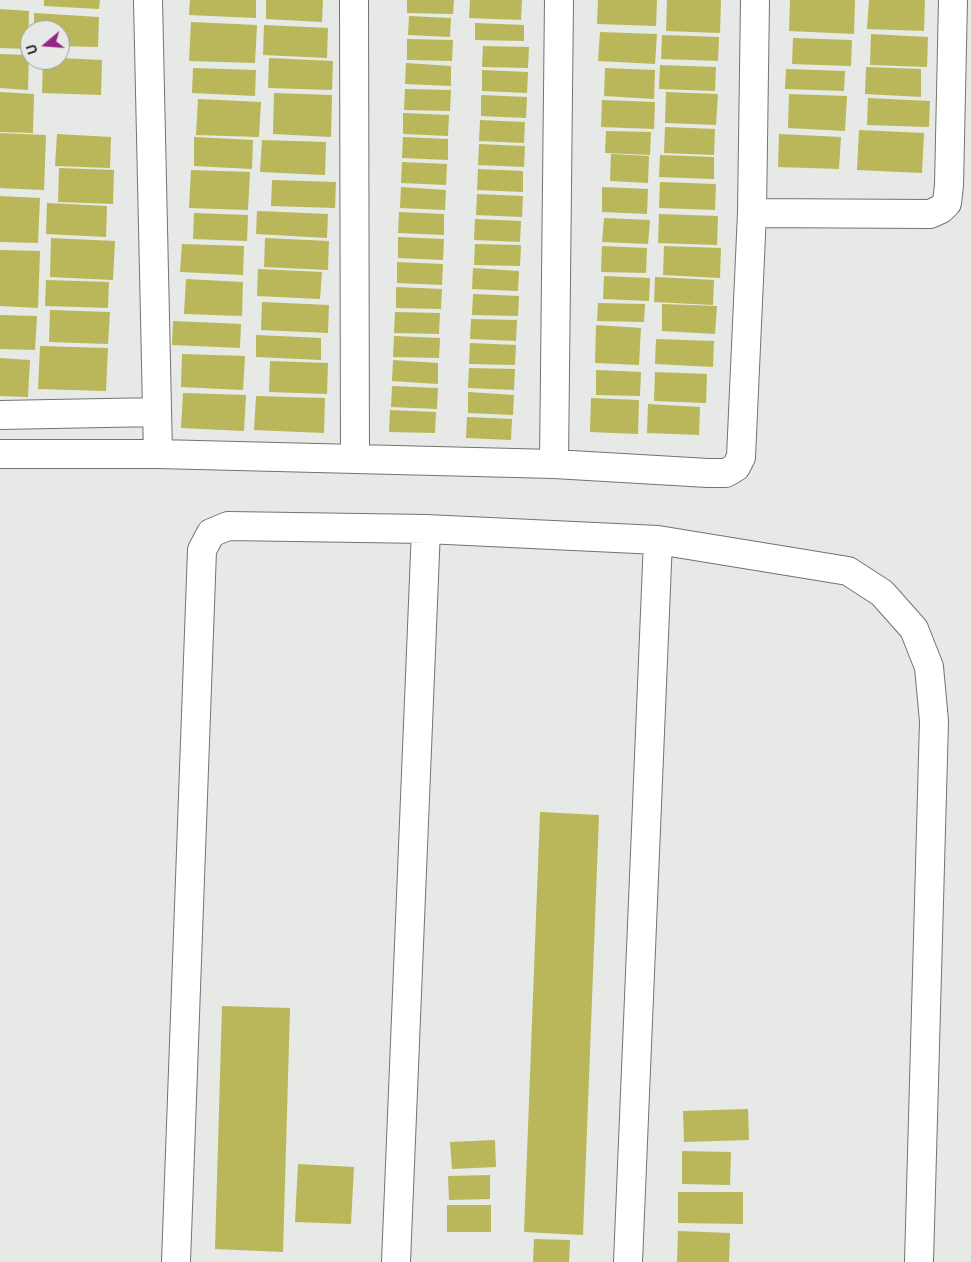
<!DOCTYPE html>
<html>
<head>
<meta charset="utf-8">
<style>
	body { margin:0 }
	#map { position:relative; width:971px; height:1262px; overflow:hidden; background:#e6e9e5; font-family:Ubuntu,sans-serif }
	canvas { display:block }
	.north { position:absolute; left:20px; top:20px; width:50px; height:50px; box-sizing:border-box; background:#e6e9e5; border:1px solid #9a9c99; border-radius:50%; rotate:252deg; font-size:14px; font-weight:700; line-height:20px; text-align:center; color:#272827 }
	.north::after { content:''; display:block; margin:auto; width:18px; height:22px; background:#952687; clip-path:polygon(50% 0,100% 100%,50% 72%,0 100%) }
</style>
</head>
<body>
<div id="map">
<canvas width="971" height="1262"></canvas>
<div class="north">U</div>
</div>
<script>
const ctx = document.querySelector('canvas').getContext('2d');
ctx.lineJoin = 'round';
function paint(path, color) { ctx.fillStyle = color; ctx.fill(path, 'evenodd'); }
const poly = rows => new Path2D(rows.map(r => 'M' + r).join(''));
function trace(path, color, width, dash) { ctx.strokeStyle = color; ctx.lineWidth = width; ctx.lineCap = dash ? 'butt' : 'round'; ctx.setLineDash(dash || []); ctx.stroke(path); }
const building = poly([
	[44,0,100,0,99,9,44,6],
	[190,0,256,0,256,18,189,15],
	[266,0,323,0,322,22,266,19],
	[407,0,454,0,453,14,407,13],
	[470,0,522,0,521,20,469,18],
	[598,0,657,0,656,26,597,24],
	[667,0,721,0,720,33,666,31],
	[790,0,855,0,854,34,789,31],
	[869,0,925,0,924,31,867,29],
	[0,9,29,11,28,49,0,48],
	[34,13,99,17,98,47,60,46,60,30,34,30],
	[409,16,451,18,450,37,408,35],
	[191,22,257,25,255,63,189,61],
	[475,23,524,25,524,41,475,40],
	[264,25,328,28,327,58,263,55],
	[600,32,657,34,655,64,598,61],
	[871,34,928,37,927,67,870,65],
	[662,35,719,37,718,61,661,59],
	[793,38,852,40,851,66,792,64],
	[407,39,453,40,452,61,407,60],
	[483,46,529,47,528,68,482,67],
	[0,54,29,55,28,90,0,88],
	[60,58,102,60,101,95,42,93,43,60,60,60],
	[269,58,333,61,332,90,268,88],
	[406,63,451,66,451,86,405,84],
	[660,65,716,67,715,91,659,89],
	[866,67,921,69,921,97,865,94],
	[193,68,256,70,255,96,192,93],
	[605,68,655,70,654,99,604,96],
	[786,69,845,71,844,91,785,89],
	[482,70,528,72,527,93,482,91],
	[405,89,451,90,450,111,404,110],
	[0,92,34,94,33,133,0,132],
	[666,92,718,94,716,125,665,123],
	[274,93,332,95,331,137,273,134],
	[789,94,847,96,845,131,788,128],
	[481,95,527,97,526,118,481,116],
	[868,98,930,101,929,127,867,125],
	[198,99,261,102,259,137,196,135],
	[602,100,655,102,654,129,601,127],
	[403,113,449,115,448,136,403,134],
	[480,120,525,122,524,143,479,141],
	[665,127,715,129,714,155,664,153],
	[859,130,924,133,922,173,857,170],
	[606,131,651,132,650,155,605,153],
	[0,133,46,135,44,190,0,188],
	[57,134,111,137,110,168,55,166],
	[779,134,841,137,839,169,778,167],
	[194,137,253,140,252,169,194,166],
	[403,137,448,139,448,160,402,158],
	[262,140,326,142,325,175,260,172],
	[479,144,525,146,524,167,478,165],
	[611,154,649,156,648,183,610,181],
	[660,155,714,157,714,179,659,177],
	[402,162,447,164,446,185,401,183],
	[59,168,114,170,113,204,58,202],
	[478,169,523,171,523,192,477,190],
	[191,170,250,172,248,210,189,208],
	[272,180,336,182,335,208,271,206],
	[660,182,716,184,715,210,659,208],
	[401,187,446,190,445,210,400,208],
	[602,187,648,189,647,214,602,212],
	[477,194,523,196,522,217,476,215],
	[0,196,40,198,38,243,0,242],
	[47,203,107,206,106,237,46,234],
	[257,211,328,214,327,238,256,234],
	[399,212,444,214,444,235,398,233],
	[194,213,248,215,247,241,193,239],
	[659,214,718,216,717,245,658,243],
	[604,218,650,220,648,244,602,242],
	[475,219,521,221,520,242,474,240],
	[398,237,444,239,443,260,398,258],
	[51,238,115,241,113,280,50,277],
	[265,238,329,241,328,270,264,267],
	[182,244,244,246,243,275,180,272],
	[475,244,521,245,520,266,474,265],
	[602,246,647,248,646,273,601,272],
	[664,246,721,248,720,278,663,275],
	[0,250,40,251,38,308,0,306],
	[397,262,443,264,442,285,397,283],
	[473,268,519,271,518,291,472,289],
	[258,269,322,272,320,299,257,296],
	[604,276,650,278,649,301,603,299],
	[655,277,714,280,713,305,654,302],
	[186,279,243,282,242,316,184,314],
	[46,280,109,282,108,308,45,306],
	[396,287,442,289,441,309,396,308],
	[473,294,519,296,518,316,472,315],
	[262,302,329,305,328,333,261,330],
	[598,303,645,304,644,322,597,321],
	[662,304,717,306,715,334,662,331],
	[50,310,110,312,108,344,49,342],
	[395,312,440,313,439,334,394,333],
	[0,315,37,316,35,350,0,349],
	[471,319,517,320,516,341,470,339],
	[173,321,241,324,240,348,172,345],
	[596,325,641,328,639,365,595,363],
	[256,335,321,338,321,360,256,357],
	[394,336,440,338,439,358,393,357],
	[656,339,714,341,713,367,655,364],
	[470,343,516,345,515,365,469,364],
	[40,346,108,348,106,391,38,389],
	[182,354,245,356,243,390,181,387],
	[0,358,30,360,28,397,0,396],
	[393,360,438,363,438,384,392,381],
	[270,361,328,363,327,394,269,392],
	[469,368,515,369,514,390,468,388],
	[596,370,641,372,640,396,596,395],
	[655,372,707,374,706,403,654,401],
	[392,386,438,388,437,409,391,407],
	[468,392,514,395,513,415,468,413],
	[183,393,246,395,244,431,181,428],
	[256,396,325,398,324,433,254,430],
	[591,398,639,400,638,434,590,432],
	[648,404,700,407,699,435,647,433],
	[390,410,436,412,435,433,389,432],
	[467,417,512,419,511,440,466,438],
	[540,812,599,815,583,1235,524,1232],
	[222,1006,290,1008,283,1252,215,1249],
	[748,1109,749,1140,684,1142,683,1111],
	[495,1140,496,1167,452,1169,450,1142],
	[682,1151,731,1152,730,1185,682,1184],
	[298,1164,354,1167,351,1224,295,1222],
	[490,1175,490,1199,449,1200,448,1176],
	[678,1192,743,1192,743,1224,678,1223],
	[447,1205,491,1205,491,1232,447,1232],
	[678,1231,730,1233,729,1262,677,1262],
	[534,1239,570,1240,569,1262,533,1262]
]);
const minor = poly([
	[148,0,158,454],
	[354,0,355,459],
	[752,213,930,214,941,209,947,203,949,185,953,0],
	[0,415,157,412],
	[0,454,158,454,554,464,708,473,726,473,736,467,741,457,752,213,755,0],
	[554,464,559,0],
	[176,1262,202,550,211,533,228,526,426,529,658,540,848,571,882,593,914,629,929,667,934,721,919,1262],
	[396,1262,426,529],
	[628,1262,658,540]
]);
paint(building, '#b9b759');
trace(minor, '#727471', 30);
trace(minor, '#fff', 28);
</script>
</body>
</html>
